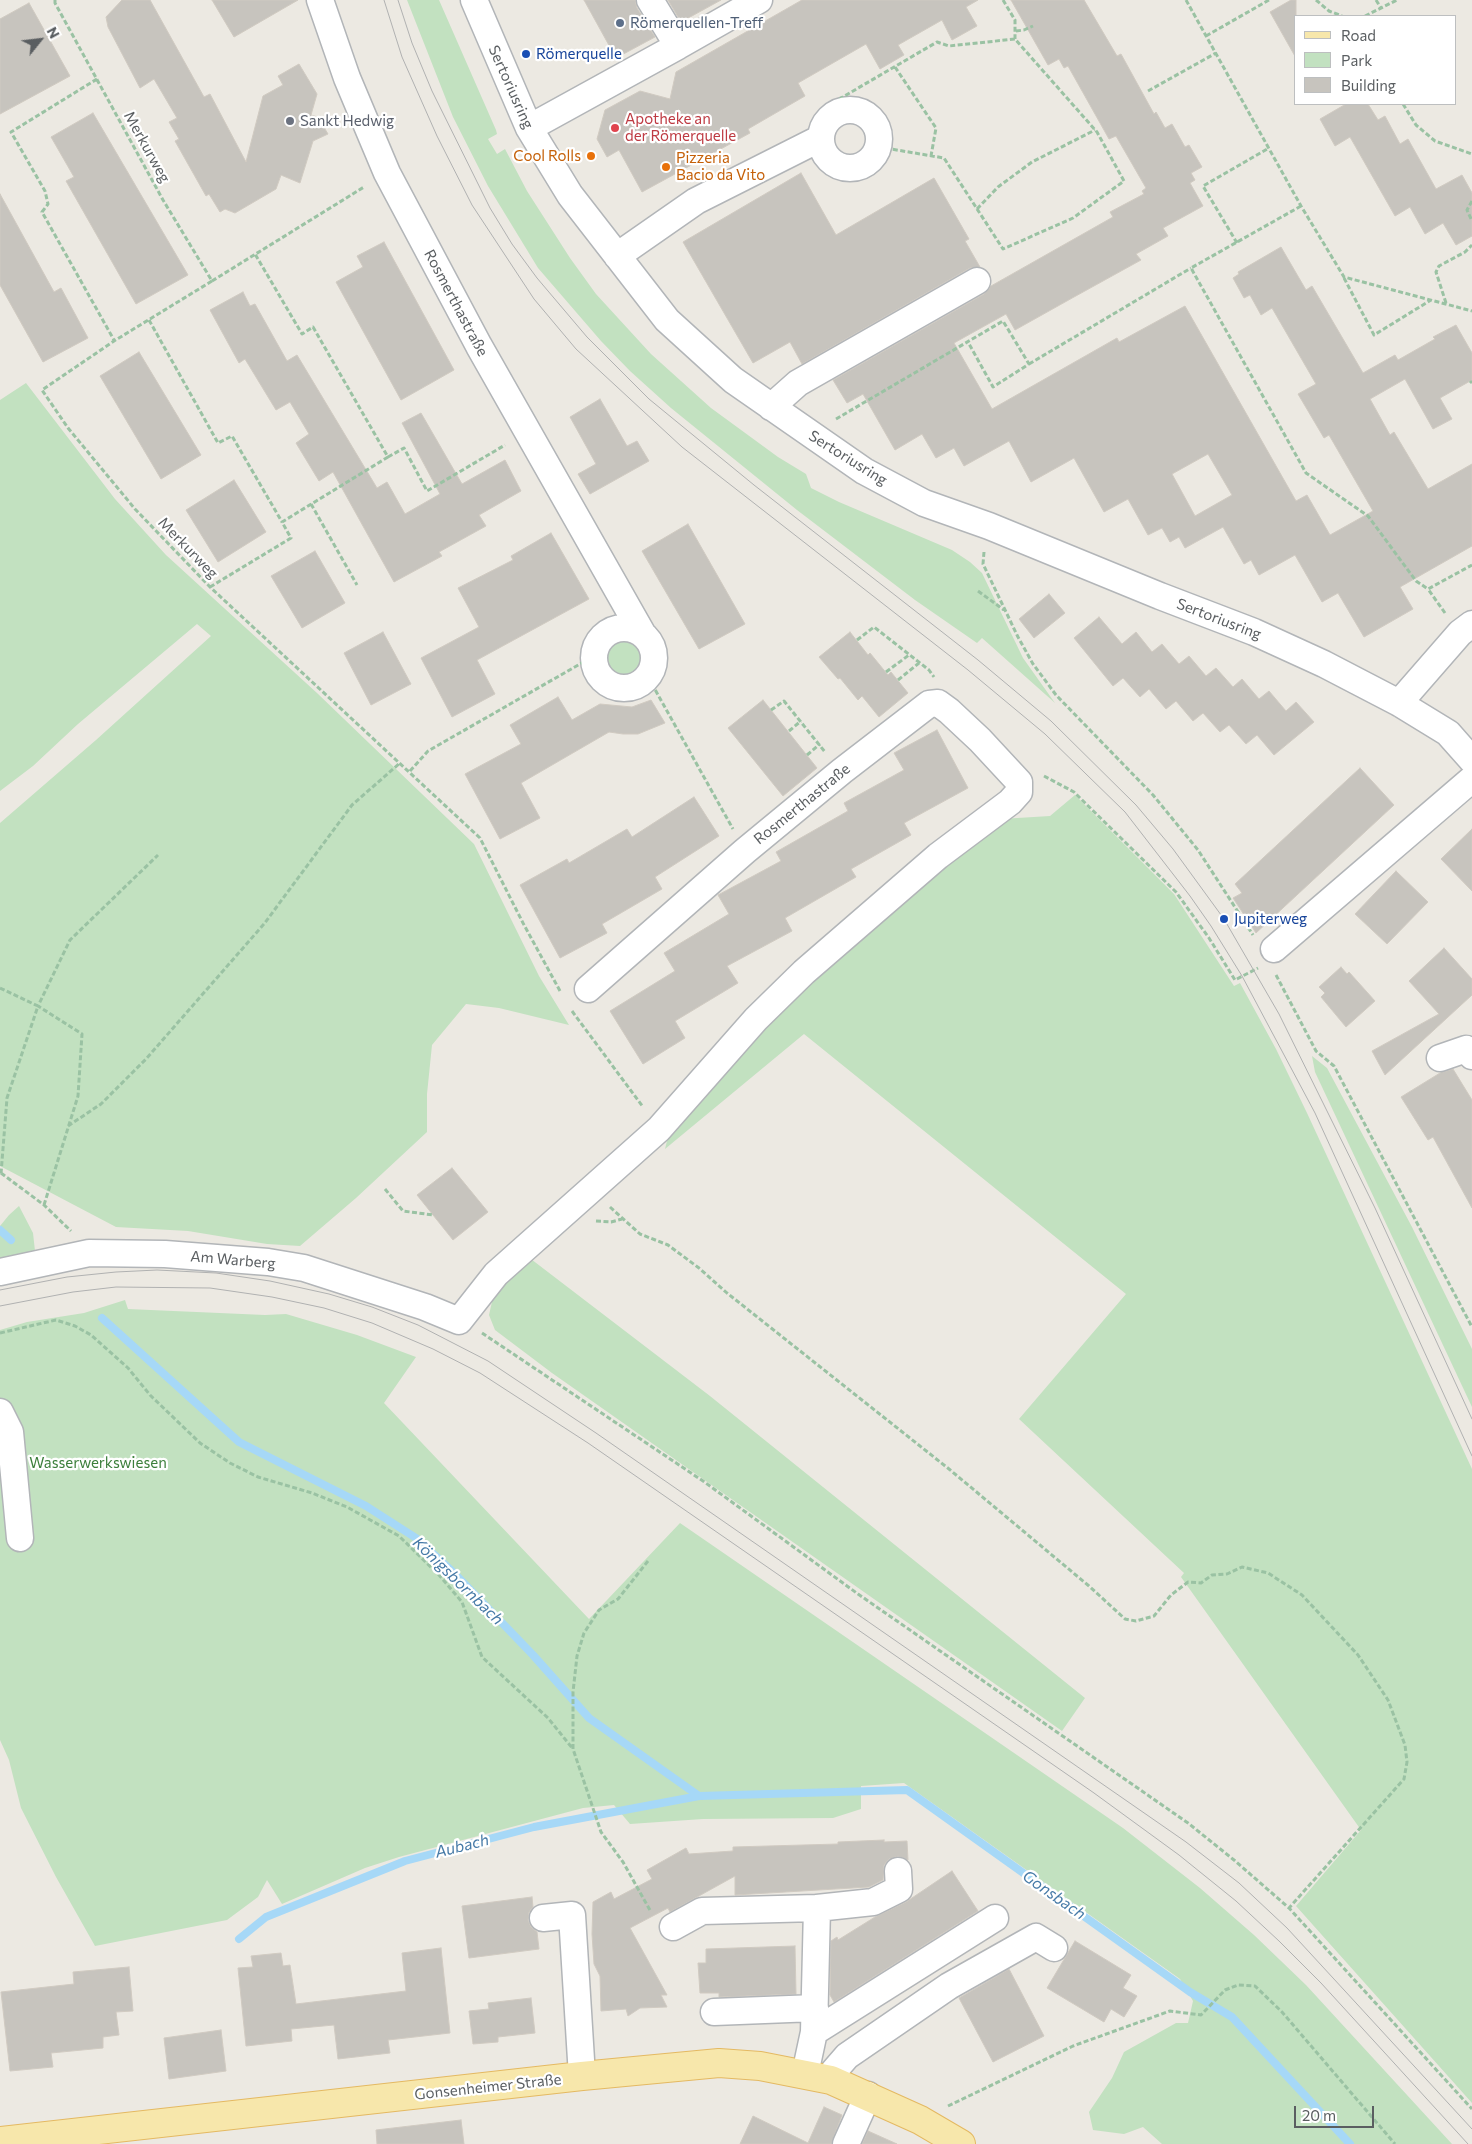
<!DOCTYPE html>
<html>
<head>
<meta charset="utf-8">
<style>
	body { margin:0 }
	#map { position:relative; width:1472px; height:2144px; overflow:hidden; background:#ece9e2; font-family:Commissioner,sans-serif }
	canvas { display:block }
	.legend { position:absolute; left:1294px; top:15px; width:162px; height:90px; box-sizing:border-box; background:#fff; border:1px solid #bdbfc0; margin:0; padding:6px 9px; list-style:none; font-size:15px; color:#5a5e61 }
	.legend li { display:flex; align-items:center; gap:10px; height:25px }
	.legend b { width:25px; border:1px solid #bdbfc0 }
	.north { position:absolute; left:15px; top:15px; width:50px; height:50px; -webkit-text-stroke:4px #fff; paint-order:stroke; rotate:61deg; font-size:14px; font-weight:700; line-height:20px; text-align:center; color:#5a5e61 }
	.north::after { content:''; display:block; margin:auto; width:18px; height:22px; background:#5a5e61; clip-path:polygon(50% 0,100% 100%,50% 72%,0 100%) }
	.scale { position:absolute; left:1294px; top:2106px; width:80px; height:22px; box-sizing:border-box; border:2px solid #5a5e61; border-top:0; padding-left:6px; font-size:15px; line-height:18px; white-space:nowrap; color:#5a5e61; -webkit-text-stroke:4px #fff; paint-order:stroke }
</style>
</head>
<body>
<div id="map">
<canvas width="1472" height="2144"></canvas>
<ul class="legend">
<li><b style="height:6px;background:#f7e7ab"></b>Road</li>
<li><b style="height:14px;background:#c2e1c0"></b>Park</li>
<li><b style="height:14px;background:#c7c4be"></b>Building</li>
</ul>
<div class="north">N</div>
<div class="scale">20 m</div>
</div>
<script>
const ctx = document.querySelector('canvas').getContext('2d');
ctx.lineJoin = 'round';
function paint(path, color) { ctx.fillStyle = color; ctx.fill(path, 'evenodd'); }
const poly = rows => new Path2D(rows.map(r => 'M' + r).join(''));
function trace(path, color, width, dash) { ctx.strokeStyle = color; ctx.lineWidth = width; ctx.lineCap = dash ? 'butt' : 'round'; ctx.setLineDash(dash || []); ctx.stroke(path); }
function write(font, color, halo, rows, align = 'center') {
  ctx.font = font + ' Commissioner,sans-serif'; ctx.lineWidth = 4.5; ctx.setLineDash([]); ctx.textBaseline = 'middle'; ctx.strokeStyle = halo; ctx.fillStyle = color; for (const [text, x, y, turn = 0] of rows) {
    ctx.save(); ctx.translate(x, y); ctx.rotate((+turn || 0) * Math.PI / 180); ctx.textAlign = isNaN(turn) ? turn : align; if (halo) ctx.strokeText(text, 0, 0); ctx.fillText(text, 0, 0); ctx.restore();
  }
}
const green = poly([
	[407,0,439,0,496,130,497,134,488,139,497,154,505,149,527,191,570,258,596,294,651,354,711,408,778,457,806,474,811,488,839,502,952,550,970,562,982,573,1023,658,1055,703,982,638,977,643,915,600,797,510,671,408,630,371,601,341,538,268,488,186,453,117],
	[26,383,115,499,166,555,317,693,474,844,539,976,569,1025,499,1008,466,1004,432,1045,427,1094,427,1132,356,1198,300,1246,267,1244,188,1231,116,1227,0,1166,0,823,96,740,211,636,197,624,78,724,33,766,0,791,0,400],
	'606 659a18 18 0 1 1 36 0a18 18 0 1 1-36 0Z',
	[1075,795,1174,894,1234,986,1240,983,1276,1049,1307,1113,1472,1469,1472,2103,1296,1906,1361,1830,1181,1577,1184,1573,1019,1419,1126,1294,804,1034,665,1149,670,1129,771,1014,1001,819,1050,816],
	[1312,1056,1327,1068,1412,1227,1472,1349,1472,1407,1315,1072],
	[19,1206,33,1233,35,1251,14,1259,0,1262,0,1226,9,1215],
	[527,1256,710,1396,1085,1698,1062,1731,552,1373,495,1330,489,1315,494,1293],
	[125,1300,128,1309,265,1315,286,1314,357,1335,416,1357,384,1403,589,1619,680,1523,1123,1828,1200,1888,1254,1935,1306,1985,1452,2144,1162,2144,1143,2127,1124,2134,1093,2130,1089,2112,1112,2078,1124,2052,1176,2023,1188,2023,1193,2001,1180,1979,904,1783,861,1786,861,1809,833,1818,703,1819,630,1824,614,1805,583,1808,399,1857,365,1868,282,1904,267,1880,258,1897,227,1920,95,1946,56,1877,21,1808,9,1760,0,1740,0,1330,27,1322,84,1313]
]);
const stream = poly([
	[0,1230,11,1240],
	[102,1318,239,1442,366,1506,416,1538,455,1574,533,1655,589,1718,699,1796],
	[239,1939,266,1917,405,1861,534,1827,699,1796,907,1790,1190,1992,1232,2017,1350,2144]
]);
const building = poly([
	[122,0,150,0,204,97,210,94,246,162,263,96,283,85,278,76,299,64,317,94,311,115,324,119,322,124,328,134,313,141,300,183,281,175,276,189,235,213,225,209,220,212,209,194,206,196,175,141,179,139,169,122,177,118,154,79,140,88,108,27,106,17,122,0],
	[212,0,298,0,234,37,212,0],
	[584,0,635,0,637,8,655,37,616,58,584,0],
	[668,0,721,0,681,22,668,0],
	[802,0,978,0,966,7,977,26,952,40,942,20,898,45,904,55,880,69,866,44,798,83,805,96,748,129,750,133,642,192,619,150,607,157,597,139,605,110,640,91,670,99,676,72,802,0],
	[1011,0,1084,0,1117,56,1121,54,1154,114,1156,112,1165,128,1172,124,1185,147,1189,145,1202,167,1191,173,1195,180,1190,183,1203,206,1163,228,1168,236,1136,254,1141,260,1074,297,1015,330,1006,314,954,343,992,409,1117,338,1119,342,1185,306,1296,501,1307,495,1330,535,1373,511,1329,435,1324,438,1298,394,1316,384,1272,308,1261,315,1250,295,1244,298,1233,278,1239,274,1238,272,1281,247,1306,290,1312,286,1363,373,1395,355,1398,360,1435,339,1433,337,1456,325,1472,353,1472,380,1440,398,1452,419,1433,429,1405,379,1370,399,1390,435,1394,432,1428,489,1472,464,1472,546,1400,587,1413,609,1364,637,1338,593,1322,602,1295,555,1259,575,1251,560,1244,564,1223,527,1185,548,1179,537,1170,542,1162,528,1148,535,1128,499,1104,512,1074,458,1031,482,1009,441,964,466,954,448,936,458,922,434,895,450,863,394,847,403,833,380,984,294,991,286,1113,217,1110,212,1144,194,1142,191,1146,188,1116,136,1109,139,1068,66,1064,68,1059,59,1048,65,1011,0],
	[1208,454,1232,495,1195,516,1172,474,1208,454],
	[1291,0,1296,0,1296,58,1270,12,1291,0],
	[29,3,70,76,0,114,0,19,29,3],
	[1346,104,1368,104,1378,120,1385,116,1400,144,1408,139,1436,189,1462,175,1472,193,1472,236,1456,245,1443,223,1425,234,1410,207,1395,216,1350,137,1335,146,1320,119,1346,104],
	[93,113,188,275,136,304,66,181,74,177,51,137,93,113],
	[801,173,836,235,934,178,969,239,965,241,980,267,970,268,802,364,790,342,753,363,683,242,801,173],
	[0,194,54,292,61,288,88,338,43,362,0,285,0,194],
	[384,242,454,370,401,400,336,282,363,267,357,256,384,242],
	[243,292,250,306,255,304,287,361,297,355,377,488,387,482,405,514,440,494,402,423,421,413,462,484,505,460,521,491,479,515,486,526,439,552,442,556,394,582,333,472,319,481,296,443,309,434,290,402,276,410,245,359,239,363,210,310,243,292],
	[139,352,201,455,161,479,100,376,139,352],
	[600,399,627,446,637,441,649,461,590,494,578,474,596,464,570,417,600,399],
	[234,480,266,532,218,562,186,510,234,480],
	[688,524,745,624,699,649,642,551,688,524],
	[551,533,589,599,477,660,495,694,452,717,421,658,479,627,458,588,513,560,511,556,551,533],
	[315,551,345,603,302,628,271,576,315,551],
	[1049,594,1065,613,1034,638,1019,619,1049,594],
	[1099,617,1122,644,1136,632,1152,652,1162,644,1179,664,1189,656,1206,676,1216,668,1233,687,1242,679,1259,699,1269,691,1286,711,1296,702,1314,722,1274,755,1257,735,1246,744,1229,725,1220,732,1203,713,1193,721,1176,701,1166,709,1149,689,1140,697,1123,678,1113,686,1074,638,1099,617],
	[383,632,411,684,371,705,344,653,383,632],
	[850,632,868,655,870,653,888,675,891,672,908,693,879,717,862,696,858,700,840,678,838,679,819,657,850,632],
	[558,697,572,720,600,704,632,707,651,700,665,723,638,734,623,734,609,732,521,783,540,818,500,839,465,774,521,744,510,725,558,697],
	[763,700,817,768,783,796,728,728,763,700],
	[937,730,968,788,904,823,911,835,851,869,856,877,785,918,792,931,727,966,738,983,675,1021,685,1038,643,1064,610,1011,675,971,664,953,729,914,718,895,781,861,776,852,848,811,844,803,904,770,894,753,937,730],
	[1360,768,1394,805,1256,933,1233,898,1242,893,1235,884,1360,768],
	[694,797,719,836,655,877,662,889,602,924,607,933,560,958,520,885,567,859,569,863,627,829,632,837,694,797],
	[1472,829,1472,891,1441,859,1472,829],
	[1396,871,1428,902,1387,944,1355,914,1396,871],
	[1444,948,1472,979,1472,995,1385,1075,1372,1051,1439,1014,1409,981,1444,948],
	[1341,967,1347,974,1349,972,1375,1001,1346,1027,1321,997,1325,993,1319,987,1341,967],
	[1453,1069,1472,1100,1472,1208,1433,1137,1428,1140,1401,1097,1440,1073,1453,1069],
	[452,1168,488,1212,453,1240,417,1195,452,1168],
	[884,1840,884,1842,907,1841,908,1860,898,1856,889,1859,884,1865,883,1880,869,1887,735,1895,735,1876,670,1912,668,1908,630,1928,667,1995,661,1995,667,2007,640,2008,628,2016,626,2009,601,2011,600,1976,594,1964,592,1934,593,1902,611,1892,614,1899,652,1879,647,1870,686,1848,689,1854,733,1851,733,1847,838,1844,838,1842,884,1840],
	[952,1871,978,1911,834,2002,830,1995,831,1941,837,1937,838,1940,875,1917,906,1902,952,1871],
	[532,1897,533,1907,529,1912,528,1920,531,1927,537,1932,539,1949,469,1958,462,1906,532,1897],
	[1075,1941,1131,1975,1123,1988,1137,1996,1124,2017,1111,2009,1104,2022,1047,1988,1075,1941],
	[795,1946,796,1994,719,1997,719,1993,700,1993,698,1963,706,1963,706,1949,795,1946],
	[441,1948,450,2033,388,2040,390,2053,338,2059,334,2025,291,2029,292,2041,246,2046,238,1968,253,1967,251,1956,281,1953,283,1966,290,1965,296,2004,406,1991,402,1953,441,1948],
	[129,1967,133,2011,116,2012,119,2035,103,2037,103,2048,51,2053,53,2067,10,2071,1,1992,74,1984,73,1972,129,1967],
	[1009,1969,1044,2036,993,2062,959,1998,1009,1969],
	[531,1998,535,2033,498,2037,498,2042,473,2044,469,2011,489,2009,488,2003,531,1998],
	[221,2030,226,2071,169,2079,164,2038,221,2030],
	[824,2107,842,2115,831,2144,740,2144,753,2116,808,2143,824,2107],
	[461,2120,464,2144,377,2144,376,2130,461,2120],
	[868,2131,897,2144,862,2144,868,2131]
]);
const path = poly([
	[55,0,55,3,163,200,212,281,114,341,42,390,68,428,135,509,210,587,480,838,523,923,560,991],
	[1003,0,1015,20,1015,39],
	[1186,0,1301,206,1344,277,1472,311],
	[1316,0,1329,11,1342,16],
	[1376,0,1381,8],
	[1365,16,1397,0],
	[1016,31,1024,30,1033,26],
	[1206,36,1269,0],
	[895,67,936,128,931,156],
	[97,79,11,132,45,191,48,204,42,212,114,340],
	[1148,91,1216,53],
	[1403,104,1416,125,1435,141,1472,154],
	[832,113,841,98,937,42,949,46,1015,39,1097,132,1124,181,1073,218,1003,249,944,158,879,147],
	[1472,201,1467,210,1472,221],
	[1301,206,1191,268,1306,473,1368,516,1416,581,1428,589],
	[977,209,998,187,1032,162,1095,130],
	[1237,243,1203,186,1269,148],
	[1344,278,1374,335,1431,300],
	[212,281,364,187],
	[1446,303,1436,272,1439,266,1465,252,1472,245],
	[149,320,218,443,232,436,282,522],
	[1029,364,1191,268],
	[1470,381,1472,383],
	[836,419,1003,321,1029,364,993,387,968,342],
	[388,457,404,448,427,491,505,445],
	[311,504,357,585],
	[984,552,983,564,1018,637,1033,664,1056,695,1153,795,1198,850,1253,935],
	[210,587,291,538,282,522,388,457,313,327,302,334,255,254],
	[978,591,1004,610],
	[1445,613,1428,589,1472,565],
	[857,640,874,627,929,670,934,677],
	[886,672,909,655],
	[648,677,733,829],
	[898,680,919,663],
	[771,710,784,701,825,752],
	[789,731,801,721],
	[807,755,820,744],
	[410,771,428,751,594,656],
	[1044,776,1074,792,1176,892,1209,938,1235,980,1258,968],
	[1276,975,1316,1051,1334,1066,1472,1327],
	[0,988,38,1006,7,1098,1,1174],
	[572,1011,643,1107],
	[68,1126,101,1104,146,1059,264,924,352,805,400,763],
	[1,1173,44,1205,71,1231],
	[385,1189,403,1211,433,1215],
	[44,1205,78,1096,82,1034,38,1006,70,940,158,855],
	[610,1207,640,1234,668,1245,699,1268,727,1293,949,1469,1089,1586,1125,1619,1136,1621,1154,1616,1171,1595,1188,1582,1201,1583,1212,1575,1227,1574,1242,1567,1268,1573,1302,1595,1358,1655,1388,1700,1405,1745,1407,1762,1404,1779,1289,1908],
	[596,1221,611,1222,622,1219],
	[0,1333,56,1320,75,1326,91,1335,128,1368,150,1395,200,1443,230,1463,258,1477,312,1493,347,1507,399,1536,439,1575,462,1602,482,1657,548,1718,573,1749],
	[482,1333,703,1481,858,1594,1188,1823,1234,1860,1289,1908,1472,2109],
	[648,1561,618,1599,599,1610,584,1633,577,1656,573,1692,573,1749,601,1832,623,1862,651,1912],
	[948,2106,1073,2046,1170,2011,1201,2015,1225,1990,1238,1985,1255,1986,1282,2012,1395,2144]
]);
const minor = poly([
	[320,0,347,78,387,173,479,346,642,633],
	[474,0,529,128,570,195,667,320,733,380,864,471,924,503,989,526,1160,596,1254,632,1324,664,1399,703,1448,733,1472,760],
	[678,46,759,0],
	'821 139a29 29 0 1 1 58 0a29 29 0 1 1-58 0Z',
	[529,128,678,46,650,0],
	[617,256,696,201,821,138],
	[771,407,798,383,977,281],
	'594 658a30 30 0 1 1 60 0a30 30 0 1 1-60 0Z',
	[1399,703,1460,633,1472,624],
	[1274,949,1472,779],
	[1440,1058,1466,1049,1472,1056],
	[0,1272,89,1253,165,1254,268,1262,304,1268,425,1307,459,1321,496,1274,659,1129,756,1019,804,972,938,856,1010,802,1019,792,1019,782,980,740,949,711,938,703,929,704,842,771,745,851,588,989],
	[0,1412,10,1432,20,1538],
	[817,1908,873,1902,899,1889,898,1871],
	[543,1918,572,1915,582,2076],
	[673,1927,702,1911,817,1908,814,2032,805,2074],
	[714,2012,815,2008],
	[814,2032,995,1918],
	[831,2080,834,2071,847,2056,949,1986,1036,1937,1054,1948],
	[846,2144,868,2095]
]);
const major = poly([
	[0,2141,582,2076,719,2063,760,2066,831,2080,920,2120,961,2144]
]);
const tram = poly([
	[384,0,402,57,437,136,472,205,534,299,576,349,682,447,968,670,1045,734,1125,812,1190,896,1211,926,1242,976,1315,1113,1472,1456],
	[398,0,412,43,432,91,490,208,512,244,537,278,587,337,649,399,754,485,978,660,1051,721,1136,805,1173,849,1224,919,1279,1014,1375,1208,1472,1419],
	[0,1290,67,1277,116,1272,157,1270,216,1273,270,1281,329,1294,372,1307,418,1325,488,1361,596,1433,1186,1842,1239,1883,1287,1928,1472,2129],
	[0,1306,73,1292,116,1287,210,1288,272,1297,324,1308,372,1323,433,1349,480,1373,588,1443,1094,1793,1179,1855,1236,1901,1279,1941,1321,1983,1468,2144]
]);
const markers = [
	[620,23,5,"#5c6f8a"],
	[526,54,5,"#1a4fb4"],
	[290,121,5,"#6b7280"],
	[615,128,5,"#e0444e"],
	[591,156,5,"#e8710a"],
	[666,167,5,"#e8710a"],
	[1224,919,5,"#1a4fb4"]
];
const serviceNames = [
	["Römerquellen-Treff",630,23]
];
const transitNames = [
	["Römerquelle",536,54],
	["Jupiterweg",1234,919]
];
const streetNames = [
	["Sertoriusring",511,87,66],
	["Merkurweg",147,147,61],
	["Rosmerthastraße",456,303,62],
	["Sertoriusring",848,458,32],
	["Merkurweg",188,548,46],
	["Sertoriusring",1219,619,21],
	["Rosmerthastraße",802,804,-39],
	["Am Warberg",233,1260,5],
	["Gonsenheimer Straße",488,2087,-6]
];
const healthNames = [
	["Apotheke an",625,119],
	["der Römerquelle",625,136]
];
const worshipNames = [
	["Sankt Hedwig",300,121]
];
const foodNames = [
	["Cool Rolls",581,156],
	["Pizzeria",676,158,"left"],
	["Bacio da Vito",676,175,"left"]
];
const parkNames = [
	["Wasserwerkswiesen",98,1463]
];
const waterNames = [
	["Königsbornbach",458,1581,44],
	["Aubach",462,1846,-14],
	["Gonsbach",1054,1895,35]
];
paint(green, '#c2e1c0');
trace(stream, '#a6d8f7', 8);
paint(building, '#c7c4be');
trace(building, '#d0cac1', 1);
trace(minor, '#b2b5b8', 29);
trace(major, '#e4b962', 30);
trace(path, '#9ac2a3', 3, [5, 2.5]);
trace(minor, '#fff', 26);
trace(major, '#f7e7ab', 28);
trace(tram, '#b0b1b1', 1);
for (const [x, y, r, color] of markers) { const dot = new Path2D(); dot.arc(x, y, r, 0, 2 * Math.PI); ctx.fillStyle = color; ctx.fill(dot); trace(dot, '#fff', 2); }
write('15px', '#4e5e75', '#fff', serviceNames, 'left');
write('15px', '#164399', '#fff', transitNames, 'left');
write('15px', '#5a5e61', '#fff', streetNames);
write('15px', '#be3a42', '#fff', healthNames, 'left');
write('15px', '#5b616d', '#fff', worshipNames, 'left');
write('15px', '#c56008', '#fff', foodNames, 'right');
write('15px', '#3c7f3b', '#fff', parkNames);
write('italic 16px', '#467aa7', '#fff', waterNames);
</script>
</body>
</html>
